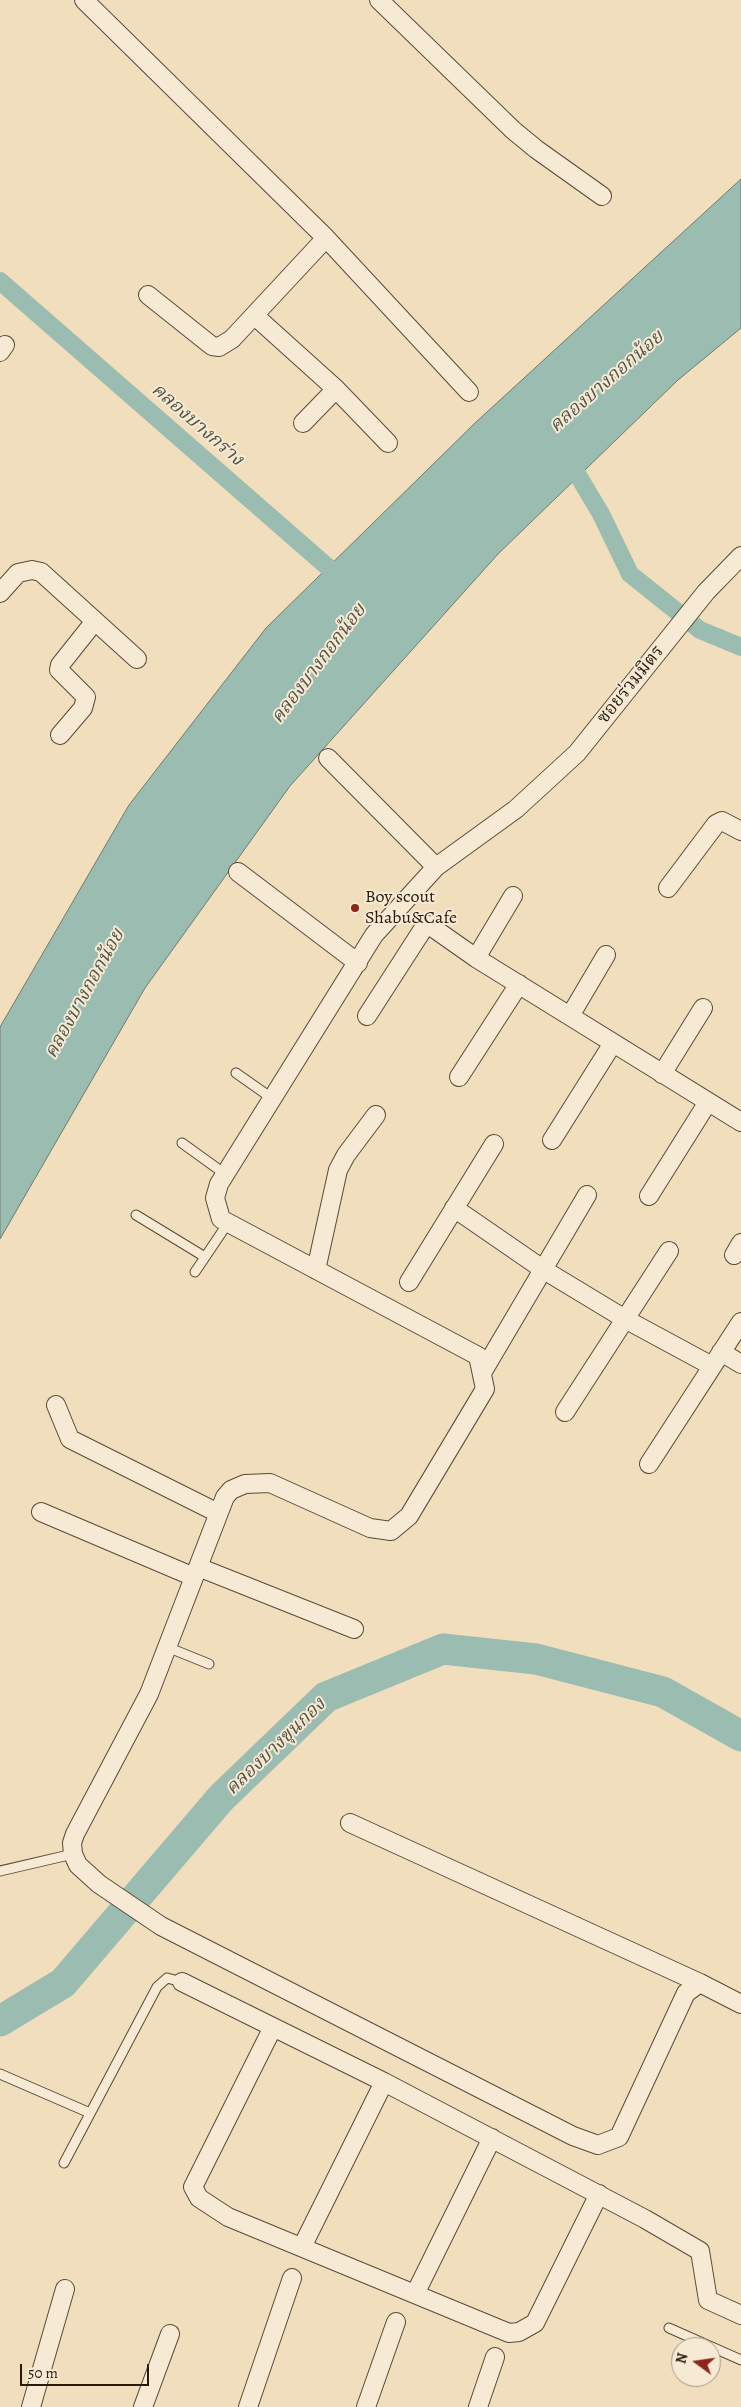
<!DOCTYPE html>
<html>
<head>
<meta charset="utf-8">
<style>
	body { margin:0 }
	#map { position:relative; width:741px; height:2407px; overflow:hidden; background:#f1debd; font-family:Alegreya,serif }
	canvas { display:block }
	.north { position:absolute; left:671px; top:2337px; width:50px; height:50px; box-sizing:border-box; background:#f6ead4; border:1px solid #a49684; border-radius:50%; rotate:284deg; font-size:14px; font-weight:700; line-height:20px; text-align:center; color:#28190c }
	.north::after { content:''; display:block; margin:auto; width:18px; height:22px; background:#8f2418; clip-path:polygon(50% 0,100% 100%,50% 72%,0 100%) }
	.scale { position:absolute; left:20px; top:2364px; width:129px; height:22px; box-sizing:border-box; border:2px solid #28190c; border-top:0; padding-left:6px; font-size:15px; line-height:18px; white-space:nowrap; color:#28190c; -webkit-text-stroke:4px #f6ead4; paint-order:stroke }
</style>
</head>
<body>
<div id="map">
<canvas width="741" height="2407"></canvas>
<div class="north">N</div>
<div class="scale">50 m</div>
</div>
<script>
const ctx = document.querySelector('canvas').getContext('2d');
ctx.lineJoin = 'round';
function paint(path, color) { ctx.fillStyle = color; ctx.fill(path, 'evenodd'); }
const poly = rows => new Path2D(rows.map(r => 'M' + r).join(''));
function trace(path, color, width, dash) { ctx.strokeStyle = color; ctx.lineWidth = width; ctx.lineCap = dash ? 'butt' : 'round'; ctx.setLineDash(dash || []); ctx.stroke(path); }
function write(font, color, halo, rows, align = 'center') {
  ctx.font = font + ' Alegreya,"Noto Serif Thai",serif'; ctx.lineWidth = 4; ctx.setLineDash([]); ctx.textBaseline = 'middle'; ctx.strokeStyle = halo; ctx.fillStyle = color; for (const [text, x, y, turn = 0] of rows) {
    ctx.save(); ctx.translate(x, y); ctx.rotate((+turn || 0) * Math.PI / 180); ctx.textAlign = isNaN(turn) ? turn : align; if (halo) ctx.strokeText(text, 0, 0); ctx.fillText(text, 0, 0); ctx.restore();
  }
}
const water = poly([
	[741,179,741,328,678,380,498,554,290,786,145,988,0,1239,0,1027,129,805,266,628,475,423,741,179]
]);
const canal = poly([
	[0,281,346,583],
	[567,457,601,514,630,574,700,630,741,647]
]);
const river = poly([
	[0,2021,63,1983,221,1798,326,1697,443,1649,536,1659,663,1692,741,1736]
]);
const lane = poly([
	[236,1073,273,1099],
	[182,1143,225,1174],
	[136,1215,205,1257],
	[195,1272,228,1223],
	[167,1647,209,1664],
	[0,1871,73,1854],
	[0,2074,90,2113],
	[64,2163,157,1987,167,1978,182,1982],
	[669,2328,741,2360]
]);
const street = poly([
	[84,0,326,238,469,392],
	[379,0,513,130,536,149,602,196],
	[148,295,212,346,219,347,232,339,326,238],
	[255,316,336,389,388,443],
	[0,352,5,345],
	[303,423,336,389],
	[741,556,706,592,577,753,516,809,436,867,374,935,219,1184,215,1198,221,1219,478,1356,485,1389,409,1516,391,1531,370,1528,270,1483,245,1484,231,1490,225,1497,149,1694,75,1834,72,1843,73,1854,78,1865,99,1884,161,1926,573,2136,598,2145,619,2137,686,1993,700,1983,741,2004],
	[0,593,18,573,32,570,41,572,137,659],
	[60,735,83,708,86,697,59,670,60,665,95,621],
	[328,758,436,867],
	[238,872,358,963],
	[668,888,716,824,722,821,741,831],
	[476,958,513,896],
	[367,1016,425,926,429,925,476,958,741,1122],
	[570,1016,606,955],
	[662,1074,703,1008],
	[459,1077,519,984],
	[552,1140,613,1043],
	[649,1196,708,1102],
	[454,1208,544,1270,625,1319,712,1366],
	[734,1255,741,1243],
	[316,1270,338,1170,346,1155,376,1115],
	[409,1282,494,1144],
	[721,1352,741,1364],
	[482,1373,587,1195],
	[56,1405,70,1439,218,1513],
	[565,1412,669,1251],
	[649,1464,741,1322],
	[41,1512,194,1577],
	[198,1567,354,1629],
	[350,1823,700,1983],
	[182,1982,384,2082,645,2219,700,2251,708,2300,741,2315],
	[273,2027,193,2187,199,2198,228,2217,509,2333,519,2332,535,2323,599,2194],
	[302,2247,384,2082],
	[415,2294,492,2138],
	[31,2407,65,2289],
	[143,2407,170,2334],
	[248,2407,292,2278],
	[366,2407,396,2322],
	[478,2407,495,2357]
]);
const markers = [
	[355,908,5,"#8f2418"]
];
const streetNames = [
	["ซอยร่วมมิตร",631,685,-51]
];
const poiNames = [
	["Boy scout",365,898],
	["Shabu&Cafe",365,919]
];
const waterNames = [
	["คลองบางกอกน้อย",607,382,-41],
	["คลองบางกร่าง",197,425,41],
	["คลองบางกอกน้อย",319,664,-53],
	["คลองบางกอกน้อย",85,994,-61],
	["คลองบางขุนกอง",276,1747,-44]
];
paint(water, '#9bbcb1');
trace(water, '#6d7b6f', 1);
trace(canal, '#9bbcb1', 18);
trace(river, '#9bbcb1', 31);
trace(lane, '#5a4a38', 11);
trace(street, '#5a4a38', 20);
trace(lane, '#f6ead4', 9);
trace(street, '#f6ead4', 18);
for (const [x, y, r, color] of markers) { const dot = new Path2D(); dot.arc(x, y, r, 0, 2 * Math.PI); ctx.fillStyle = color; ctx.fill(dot); trace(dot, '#f6ead4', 2); }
write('18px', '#28190c', '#f6ead4', streetNames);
write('18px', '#28190c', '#f6ead4', poiNames, 'left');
write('italic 19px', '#505246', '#f6ead4', waterNames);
</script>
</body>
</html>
